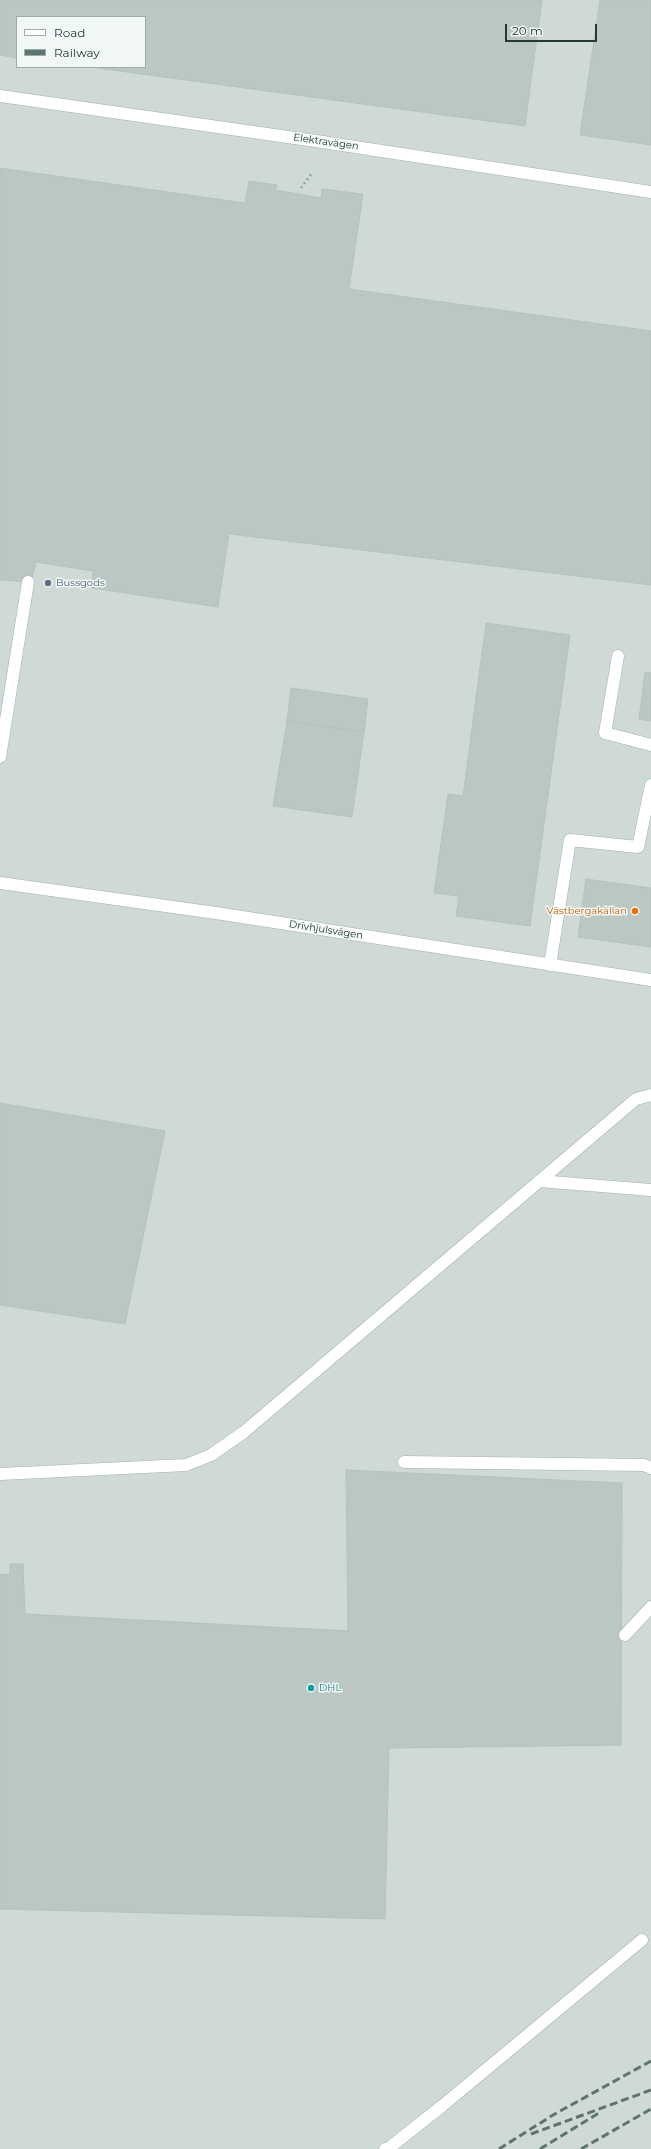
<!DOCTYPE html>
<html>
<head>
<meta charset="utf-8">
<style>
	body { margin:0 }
	#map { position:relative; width:651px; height:2149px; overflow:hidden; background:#e1eae7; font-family:Montserrat,sans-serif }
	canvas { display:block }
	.legend { position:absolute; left:16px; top:16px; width:130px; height:52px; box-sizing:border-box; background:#f1f7f5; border:1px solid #9faba8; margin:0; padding:5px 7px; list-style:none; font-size:12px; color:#233935 }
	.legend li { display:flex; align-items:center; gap:8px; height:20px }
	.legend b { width:20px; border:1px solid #9faba8 }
	.scale { position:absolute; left:505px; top:24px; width:92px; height:18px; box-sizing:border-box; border:2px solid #233935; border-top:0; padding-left:5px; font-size:12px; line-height:14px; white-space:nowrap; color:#233935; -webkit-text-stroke:3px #f1f7f5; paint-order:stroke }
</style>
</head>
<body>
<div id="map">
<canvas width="651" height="2149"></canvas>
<ul class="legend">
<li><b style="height:5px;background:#fff"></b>Road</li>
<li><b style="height:5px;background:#5e7471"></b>Railway</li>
</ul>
<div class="scale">20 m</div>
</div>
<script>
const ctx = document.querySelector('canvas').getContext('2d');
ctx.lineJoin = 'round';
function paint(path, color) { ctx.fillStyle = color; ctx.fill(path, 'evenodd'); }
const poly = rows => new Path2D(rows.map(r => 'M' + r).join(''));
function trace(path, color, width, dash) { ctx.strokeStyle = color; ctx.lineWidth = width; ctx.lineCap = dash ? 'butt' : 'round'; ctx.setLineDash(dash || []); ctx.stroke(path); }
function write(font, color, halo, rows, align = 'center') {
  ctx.font = font + ' Montserrat,sans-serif'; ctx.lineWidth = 3; ctx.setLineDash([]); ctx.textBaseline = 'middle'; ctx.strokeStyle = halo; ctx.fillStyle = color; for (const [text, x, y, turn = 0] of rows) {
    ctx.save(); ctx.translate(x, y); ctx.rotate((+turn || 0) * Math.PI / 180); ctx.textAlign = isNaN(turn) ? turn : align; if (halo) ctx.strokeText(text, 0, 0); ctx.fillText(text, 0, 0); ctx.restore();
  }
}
const built = poly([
	[0,0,651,0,651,2149,0,2149],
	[17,17,145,17,145,67,17,67]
]);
const building = poly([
	[0,0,542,0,525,126,90,67,145,67,145,17,17,17,17,58,0,55,0,0],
	[600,0,651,0,651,145,580,135,600,0],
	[0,168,245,203,249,181,277,185,275,190,321,198,322,189,363,194,349,289,651,331,651,585,229,534,218,607,92,588,93,571,36,562,31,582,0,580,0,168],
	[486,623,570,635,530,926,456,916,459,896,434,893,448,794,463,796,486,623],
	[645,672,651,673,651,721,639,719,645,672],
	[291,688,368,699,364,732,287,721,291,688],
	[287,721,364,732,352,817,273,806,287,721],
	[586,879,651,888,651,947,578,937,586,879],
	[0,1103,165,1131,125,1324,0,1305,0,1103],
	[346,1470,622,1483,621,1745,389,1748,385,1919,0,1909,0,1574,10,1575,10,1564,23,1564,25,1614,348,1631,346,1470]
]);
const path = poly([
	[301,188,312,173]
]);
const lane = poly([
	[618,656,605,733,651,745],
	[0,757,28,582],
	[550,965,570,840,638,847,651,785],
	[539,1181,651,1190],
	[404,1462,644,1465,651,1468],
	[0,1474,186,1465,211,1455,244,1432,636,1099,651,1095],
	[625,1635,651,1607],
	[385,2149,389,2148,442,2106,642,1940]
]);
const street = poly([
	[0,96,316,141,651,192],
	[0,883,216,913,651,980]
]);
const rail = poly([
	[531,2134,651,2090],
	[499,2149,553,2115,651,2061],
	[540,2149,599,2113],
	[581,2149,651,2109]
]);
const markers = [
	[48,583,4,"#5c6f8a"],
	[635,911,4,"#e8710a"],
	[311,1688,4,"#0f9aa8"]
];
const streetNames = [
	["Elektravägen",326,142,8],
	["Drivhjulsvägen",326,930,9]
];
const serviceNames = [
	["Bussgods",56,583]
];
const foodNames = [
	["Västbergakällan",627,911]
];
const cultureNames = [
	["DHL",319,1688]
];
paint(built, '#cfdad6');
paint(building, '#bac7c3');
trace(building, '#b4c3be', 1);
trace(lane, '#a4b1ae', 13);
trace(street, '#a4b1ae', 13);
trace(path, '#85aaa3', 2.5, [2, 3]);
trace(lane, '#fff', 12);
trace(street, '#fff', 12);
trace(rail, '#5e7471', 3, [8, 4]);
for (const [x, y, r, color] of markers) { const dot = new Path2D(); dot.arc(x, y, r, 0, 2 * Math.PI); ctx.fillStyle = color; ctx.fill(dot); trace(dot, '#f1f7f5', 1.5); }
write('10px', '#233935', '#f1f7f5', streetNames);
write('10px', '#4e5e75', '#f1f7f5', serviceNames, 'left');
write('10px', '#c56008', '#f1f7f5', foodNames, 'right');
write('10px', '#0d838f', '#f1f7f5', cultureNames, 'left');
</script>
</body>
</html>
